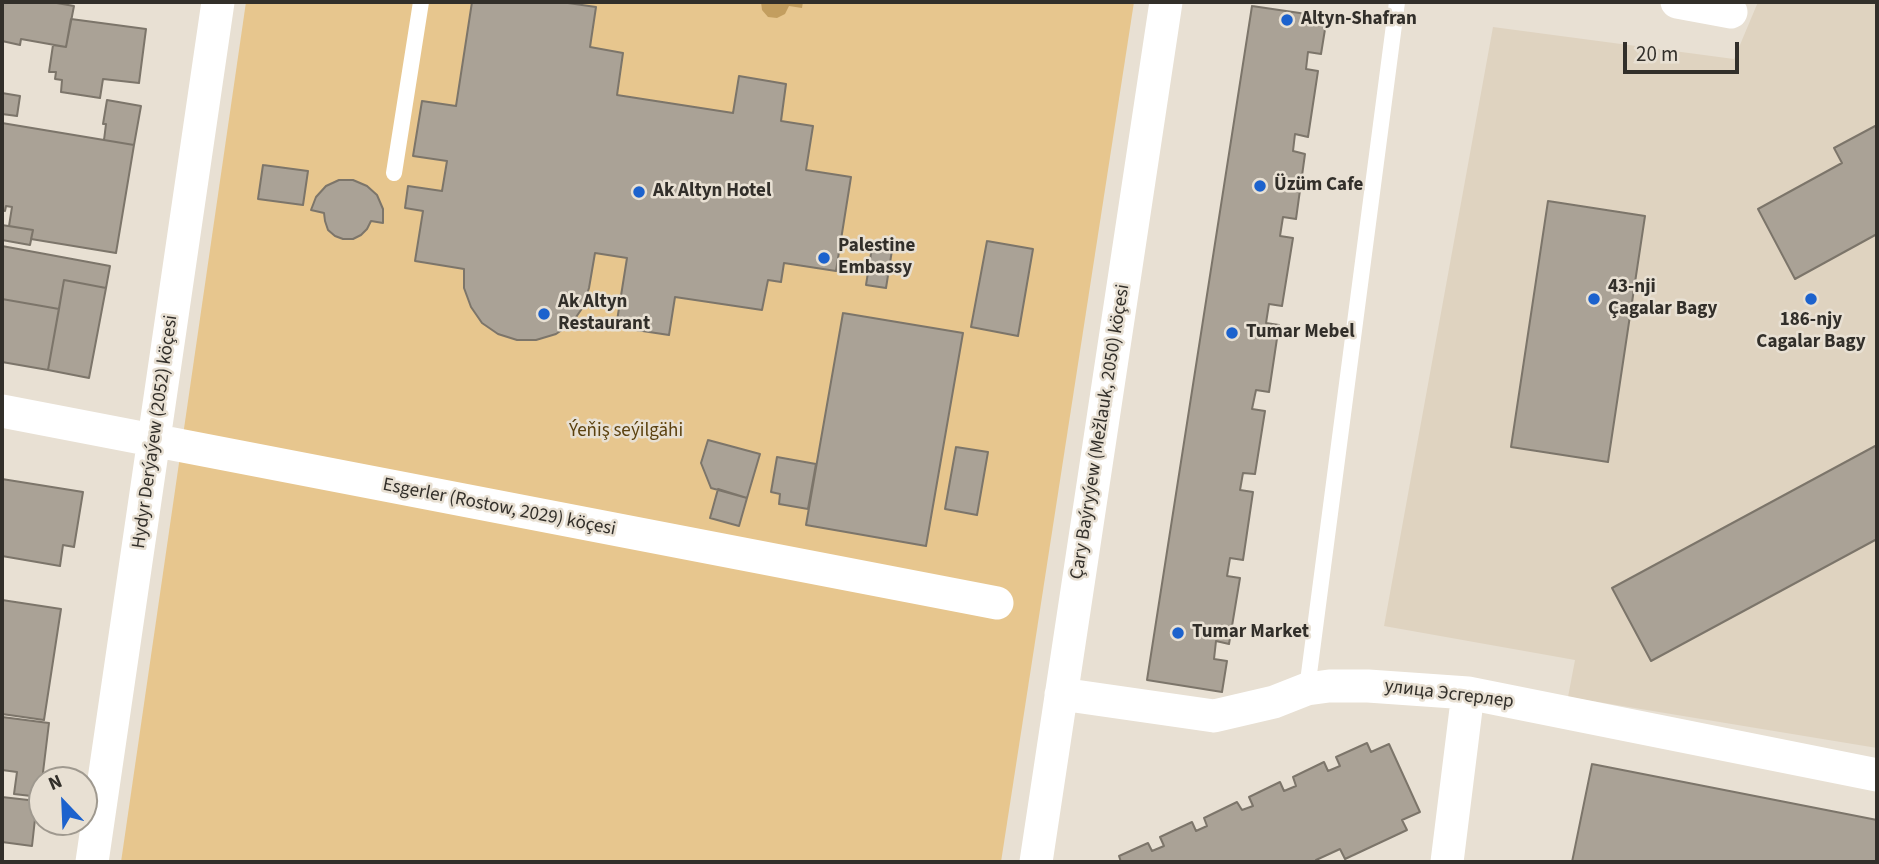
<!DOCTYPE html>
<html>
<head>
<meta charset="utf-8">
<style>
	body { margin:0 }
	#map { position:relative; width:1879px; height:864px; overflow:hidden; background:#e8e0d3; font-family:"Source Sans 3",sans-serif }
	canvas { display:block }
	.frame { position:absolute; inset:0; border:4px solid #322f2a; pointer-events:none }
	.north { position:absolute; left:28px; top:766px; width:70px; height:70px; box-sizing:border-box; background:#e8e0d3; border:2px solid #9f998f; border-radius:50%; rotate:337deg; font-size:19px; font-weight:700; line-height:28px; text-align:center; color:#322f2a }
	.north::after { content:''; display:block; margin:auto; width:24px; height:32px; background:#1c62cd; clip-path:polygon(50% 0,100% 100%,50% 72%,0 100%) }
	.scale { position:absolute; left:1623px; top:42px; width:116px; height:32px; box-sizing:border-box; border:4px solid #322f2a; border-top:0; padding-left:9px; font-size:21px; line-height:24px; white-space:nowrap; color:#322f2a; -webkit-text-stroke:5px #e8e0d3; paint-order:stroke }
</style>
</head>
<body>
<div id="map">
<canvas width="1879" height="864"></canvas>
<div class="frame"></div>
<div class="north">N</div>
<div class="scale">20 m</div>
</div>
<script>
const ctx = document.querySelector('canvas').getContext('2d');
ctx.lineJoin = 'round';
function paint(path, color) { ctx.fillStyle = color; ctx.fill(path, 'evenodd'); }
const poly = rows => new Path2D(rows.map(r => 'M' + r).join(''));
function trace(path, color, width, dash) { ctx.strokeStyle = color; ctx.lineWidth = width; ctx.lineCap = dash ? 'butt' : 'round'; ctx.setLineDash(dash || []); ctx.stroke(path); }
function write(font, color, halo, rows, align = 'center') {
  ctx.font = font + ' "Source Sans 3",sans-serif'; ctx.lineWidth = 5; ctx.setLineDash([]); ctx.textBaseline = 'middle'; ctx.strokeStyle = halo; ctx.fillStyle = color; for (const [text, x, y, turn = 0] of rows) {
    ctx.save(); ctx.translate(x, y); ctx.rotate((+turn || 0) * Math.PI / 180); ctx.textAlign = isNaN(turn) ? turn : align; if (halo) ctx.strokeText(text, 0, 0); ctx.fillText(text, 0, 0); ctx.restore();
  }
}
const built = poly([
	[1758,2,1877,2,1877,748,1568,697,1575,660,1384,626,1493,27,1734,59]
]);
const green = poly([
	[246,2,1134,2,1001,862,121,862]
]);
const water = poly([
	[761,2,803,2,802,8,789,6,785,14,777,18,768,17,762,10]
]);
const building = poly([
	[2,2,51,2,74,6,66,47,21,39,20,45,2,41,2,2],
	[472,2,561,2,596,7,590,47,623,53,617,95,733,113,739,76,786,84,781,121,813,126,806,170,851,177,836,271,784,263,781,282,768,280,762,310,675,297,669,335,616,327,627,258,595,253,589,288,583,307,572,323,556,334,536,340,517,340,498,334,482,323,471,307,464,288,464,269,415,261,423,211,405,208,408,186,442,191,447,161,413,156,422,101,456,106,472,2],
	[1252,6,1327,17,1321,54,1308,52,1306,69,1318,71,1308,137,1295,134,1293,151,1305,154,1296,219,1283,217,1280,236,1293,238,1282,306,1269,304,1266,323,1279,325,1269,392,1256,390,1252,409,1265,411,1255,474,1243,473,1240,490,1253,492,1243,560,1230,558,1227,576,1240,578,1229,644,1216,641,1214,659,1227,661,1222,692,1147,680,1252,6],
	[71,19,146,29,139,83,103,79,100,98,61,92,62,80,55,79,56,72,49,72,53,45,66,47,71,19],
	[2,93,20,96,17,116,2,114,2,93],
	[107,100,141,106,134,145,104,140,106,124,103,124,107,100],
	[2,123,134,145,116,253,31,239,33,230,9,226,12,207,6,206,5,211,2,210,2,123],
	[1877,125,1877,234,1795,279,1758,209,1842,163,1834,148,1877,125],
	[263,165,308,171,303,205,258,199,263,165],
	[339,180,353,180,367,186,377,195,383,209,383,223,371,221,367,229,361,235,353,239,343,239,335,236,328,230,325,221,324,213,311,210,316,197,326,186,339,180],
	[1548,201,1645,216,1608,462,1511,447,1548,201],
	[2,225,33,230,30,245,2,240,2,225],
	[873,241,893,244,886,288,866,285,873,241],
	[987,241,1033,249,1018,336,971,327,987,241],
	[2,246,110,266,106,288,64,280,59,309,2,299,2,246],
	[64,280,106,288,89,378,48,370,64,280],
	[2,299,59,309,48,370,2,362,2,299],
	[843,313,963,333,926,546,806,525,843,313],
	[708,440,760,454,747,498,711,488,701,463,708,440],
	[1877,445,1877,539,1651,661,1612,588,1877,445],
	[956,447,988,452,977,515,945,509,956,447],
	[777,457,816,464,808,509,779,504,780,494,771,492,777,457],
	[2,479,83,492,74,547,63,545,60,566,2,556,2,479],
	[718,489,747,498,739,526,710,518,718,489],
	[2,600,61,609,44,720,2,714,2,600],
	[2,717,49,723,40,797,14,794,17,772,2,770,2,717],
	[1367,743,1371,752,1389,744,1420,812,1402,820,1407,830,1345,859,1340,849,1316,860,1317,862,1121,862,1119,856,1148,843,1152,851,1164,846,1160,837,1192,822,1196,831,1207,826,1204,818,1237,802,1242,810,1253,806,1249,797,1280,782,1284,791,1296,786,1293,777,1324,762,1328,771,1340,766,1336,757,1367,743],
	[1592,764,1877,820,1877,862,1572,862,1592,764],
	[2,797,37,801,32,846,2,842,2,797]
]);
const lane = poly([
	[394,173,421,2],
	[1307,689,1397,2]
]);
const street = poly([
	[1677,2,1731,12],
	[2,411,997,603],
	[1061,694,1214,716,1274,702,1307,689,1329,686,1368,686,1468,693,1877,775],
	[92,862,218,2],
	[1036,862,1166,2],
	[1447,862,1468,693]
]);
const markers = [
	[1287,20,7,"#1c62cd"],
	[1260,186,7,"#1c62cd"],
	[639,192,7,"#1c62cd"],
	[824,258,7,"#1c62cd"],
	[1594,299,7,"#1c62cd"],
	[1811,299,7,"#1c62cd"],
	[544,314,7,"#1c62cd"],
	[1232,333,7,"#1c62cd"],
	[1178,633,7,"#1c62cd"]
];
const poiNames = [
	["Altyn-Shafran",1301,20],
	["Üzüm Cafe",1274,186],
	["Ak Altyn Hotel",653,192],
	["Palestine",838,247],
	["Embassy",838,269],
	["43-nji",1608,288],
	["Çagalar Bagy",1608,310],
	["Ak Altyn",558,303],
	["Restaurant",558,325],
	["186-njy",1811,321,"center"],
	["Cagalar Bagy",1811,343,"center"],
	["Tumar Mebel",1246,333],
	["Tumar Market",1192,633]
];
const streetNames = [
	["Hydyr Derýaýew (2052) köçesi",156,432,-82],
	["Çary Baýryýew (Mežlauk, 2050) köçesi",1101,432,-81],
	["Esgerler (Rostow, 2029) köçesi",499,508,11],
	["улица Эсгерлер",1449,695,7]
];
const parkNames = [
	["Ýeňiş seýilgähi",626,432]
];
paint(built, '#dfd3c0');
paint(green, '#e7c68e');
paint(water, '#c39e5f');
paint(building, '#aaa296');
trace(building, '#7c756a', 2);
trace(lane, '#fff', 16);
trace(street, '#fff', 33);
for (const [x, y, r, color] of markers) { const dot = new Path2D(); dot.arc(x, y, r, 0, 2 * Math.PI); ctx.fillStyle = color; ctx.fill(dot); trace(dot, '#e8e0d3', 2.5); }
write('bold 19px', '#322f2a', '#e8e0d3', poiNames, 'left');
write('19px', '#322f2a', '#e8e0d3', streetNames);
write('19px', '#5b410f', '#e8e0d3', parkNames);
</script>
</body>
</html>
